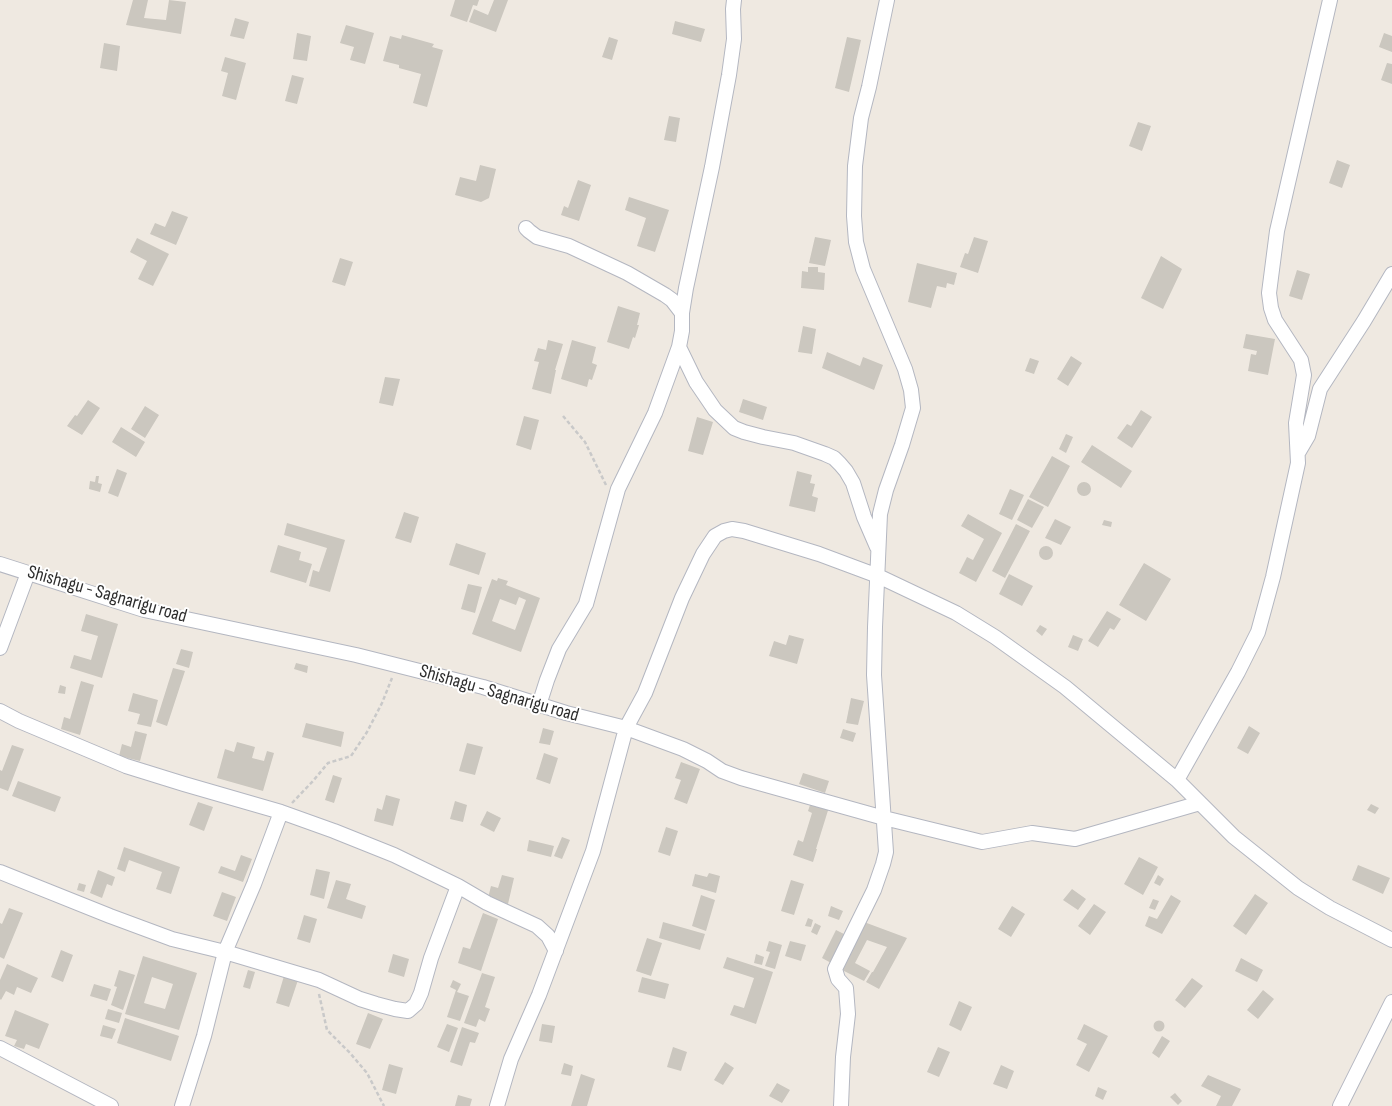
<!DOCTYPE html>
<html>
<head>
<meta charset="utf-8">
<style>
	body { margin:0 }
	canvas { display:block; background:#efe9e1 }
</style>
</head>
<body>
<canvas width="1392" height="1106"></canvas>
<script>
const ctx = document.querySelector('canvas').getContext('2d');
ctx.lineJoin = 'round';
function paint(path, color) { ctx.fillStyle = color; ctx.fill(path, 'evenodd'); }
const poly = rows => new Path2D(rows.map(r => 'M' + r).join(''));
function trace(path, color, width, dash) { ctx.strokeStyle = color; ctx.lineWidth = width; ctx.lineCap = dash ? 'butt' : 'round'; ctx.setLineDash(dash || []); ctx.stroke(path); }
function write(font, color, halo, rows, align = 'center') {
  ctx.font = font + ' "Sofia Sans Condensed",sans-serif'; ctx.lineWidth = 4; ctx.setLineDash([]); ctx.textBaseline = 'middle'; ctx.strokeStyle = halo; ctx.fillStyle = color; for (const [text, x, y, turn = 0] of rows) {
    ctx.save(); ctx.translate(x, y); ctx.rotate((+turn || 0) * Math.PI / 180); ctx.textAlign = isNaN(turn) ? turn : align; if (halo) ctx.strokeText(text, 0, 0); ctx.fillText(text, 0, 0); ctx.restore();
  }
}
const building = poly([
	[133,0,148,0,144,18,166,20,169,0,186,2,181,34,126,25],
	[455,0,479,0,477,6,473,5,467,22,450,16],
	[494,0,508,0,496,32,469,22,474,9,488,15],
	[235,18,249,22,244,39,230,36],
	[675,21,705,29,701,42,672,34],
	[346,25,374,33,365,64,350,60,354,47,340,43],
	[297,33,311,36,307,61,293,59],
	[1384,33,1392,36,1392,52,1379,47],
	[402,35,434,44,432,47,443,50,427,107,413,103,421,74,399,68,399,65,383,61,390,36,401,39],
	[609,37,618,40,612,60,602,57],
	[847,37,861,40,849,92,835,88],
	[104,43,120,46,117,71,100,68],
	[225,57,246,63,236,100,222,96,228,73,221,71],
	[1387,63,1392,64,1392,84,1381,80],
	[292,75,304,78,297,104,285,101],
	[669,116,680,118,676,142,664,140],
	[1138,122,1151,126,1142,151,1129,146],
	[1337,160,1350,165,1342,188,1329,183],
	[480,165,496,169,489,198,481,202,455,195,460,177,476,181],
	[578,180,591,185,579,221,561,215,564,206,568,208],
	[629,197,669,210,655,252,637,246,646,218,625,210],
	[172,211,188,217,176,245,150,234,155,223,165,227],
	[815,237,831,240,825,266,809,263],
	[974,237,988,241,978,273,960,267,965,253,968,254],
	[137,238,169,254,153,286,138,279,147,261,130,252],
	[1161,256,1182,269,1163,309,1141,298],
	[340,258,353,262,345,286,332,282],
	[917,263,957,273,954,285,947,283,946,288,937,286,931,308,908,302],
	[808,267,818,267,818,272,825,273,824,290,801,288,802,271,808,272],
	[1297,270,1310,274,1302,300,1289,296],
	[618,306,640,313,637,325,639,325,635,338,633,337,629,349,607,342],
	[803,326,816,329,812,354,798,352],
	[1246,334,1275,339,1268,375,1248,371,1251,354,1256,355,1257,351,1243,348],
	[548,340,563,344,555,370,556,370,551,394,532,389,539,362,534,361,538,348,546,350],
	[572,340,596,347,592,363,597,365,592,380,589,379,587,387,561,379],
	[827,352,860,366,863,357,883,365,874,390,822,368],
	[1071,356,1082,363,1068,386,1057,379],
	[1030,358,1039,361,1034,374,1025,371],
	[385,377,400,379,393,406,379,403],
	[743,399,767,407,763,420,739,412],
	[88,400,100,408,82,435,67,426,75,415,77,416],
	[145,406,159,415,145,438,131,429],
	[1141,410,1152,417,1132,448,1117,438,1127,424,1131,426],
	[524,416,539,420,531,450,516,445],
	[697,417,713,422,703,455,688,451],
	[121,427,145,442,136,457,112,442],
	[1066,434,1073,437,1066,453,1059,449],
	[1092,445,1132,471,1121,488,1081,462],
	[1052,456,1070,466,1048,507,1029,497],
	[117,469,127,473,118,497,108,493],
	[797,471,812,475,810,483,815,484,812,496,818,498,815,512,789,506],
	[96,476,99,476,98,483,102,484,100,492,89,489,90,481,95,482],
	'1077 489a7 7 0 1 1 14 0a7 7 0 1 1-14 0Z',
	[1010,489,1024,495,1012,520,999,514],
	[1028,499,1044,507,1032,528,1017,520],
	[404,512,419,517,411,543,395,538],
	[968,514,1002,533,976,582,959,573,967,557,973,560,984,539,961,526],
	[1055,519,1071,527,1061,545,1045,538],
	[1104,520,1112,522,1111,527,1102,525],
	[287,523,345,540,330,592,309,586,313,570,319,572,327,548,284,535],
	[1016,524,1030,531,1005,578,992,571],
	[456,543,486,553,479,575,449,565],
	[278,545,301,552,299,560,312,564,306,583,270,572],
	'1039 553a7 7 0 1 1 14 0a7 7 0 1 1-14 0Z',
	[1144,563,1171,579,1146,621,1119,605],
	[1009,574,1033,586,1022,606,999,594],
	[498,578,508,581,506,585,540,598,521,652,472,634,492,579,497,581],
	[519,597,526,600,515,630,492,621,500,599,516,605],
	[468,584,482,587,475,613,461,609],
	[1107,611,1121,619,1114,630,1110,628,1098,647,1088,641],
	[86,614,118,624,102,678,70,668,74,655,91,660,98,636,81,631],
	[1040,625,1047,629,1042,636,1036,631],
	[789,635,804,639,797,664,769,656,774,641,786,645],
	[1073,635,1083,639,1078,651,1068,647],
	[181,649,193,652,189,668,176,664],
	[296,663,308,666,307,673,294,669],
	[173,668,185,671,167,726,156,722],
	[81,681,94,685,80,735,61,729,64,717,70,719],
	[60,685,66,687,65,694,58,693],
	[133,693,158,700,151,727,137,724,140,714,128,711],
	[851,698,864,701,858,725,846,723],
	[306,723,344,732,341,747,302,737],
	[1249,726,1260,733,1248,754,1237,748],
	[543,728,554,731,550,745,539,743],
	[843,729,856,733,853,742,840,738],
	[135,731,147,734,140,761,119,756,122,744,131,747],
	[237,742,255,747,252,758,264,761,267,751,274,753,263,791,217,778,225,749,234,752],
	[467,743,483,747,475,775,459,771],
	[12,745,24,749,8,791,0,788,0,770,2,771],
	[544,753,558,758,550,784,536,779],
	[681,762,700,769,687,804,674,799,681,780,675,778],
	[803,773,829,781,825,793,799,784],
	[333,775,342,778,334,803,325,800],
	[18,781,61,797,55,812,12,796],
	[386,795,400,799,393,826,374,821,377,808,382,810],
	[812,799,830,804,816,849,817,849,813,862,793,855,798,840,803,842,812,813,808,811],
	[455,801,467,805,463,822,450,819],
	[198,802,213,807,204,831,189,825],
	[1371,804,1379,808,1375,814,1367,810],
	[487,811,501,818,494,832,480,825],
	[666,827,678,831,670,856,658,852],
	[562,837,570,840,562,859,554,856],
	[529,840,554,846,551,857,527,851],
	[124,847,180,867,171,894,156,889,162,872,129,860,125,872,117,869],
	[241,855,252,859,243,882,218,873,221,866,235,871],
	[1139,857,1158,867,1143,895,1124,884],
	[1358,865,1390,878,1383,894,1352,880],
	[316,869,330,872,324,899,310,895],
	[98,870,115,877,112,886,107,884,102,898,90,893],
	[709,873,720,876,716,893,692,886,695,874,707,877],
	[502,875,514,878,508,904,488,898,491,886,498,888],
	[1158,875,1164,879,1160,886,1154,883],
	[336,880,351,884,346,899,366,906,362,919,327,908],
	[791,880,804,884,794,915,781,911],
	[79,883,86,885,84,892,77,890],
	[1072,889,1086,899,1078,910,1063,900],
	[222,892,236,897,227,921,213,916],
	[1255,894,1268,903,1246,935,1233,926],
	[701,895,715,900,706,931,692,926],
	[1171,895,1181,901,1162,934,1145,926,1149,916,1157,919],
	[1153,899,1159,901,1155,910,1149,908],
	[1094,904,1106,912,1090,935,1078,926],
	[831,906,843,911,839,920,828,916],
	[1012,906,1025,914,1011,937,998,929],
	[9,908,23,913,4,959,0,957,0,923,2,924],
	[483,913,498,919,481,971,458,963,463,947,470,949],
	[304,915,317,919,310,943,297,939],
	[808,918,813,920,811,927,805,926],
	[663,922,705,934,700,950,659,938],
	[864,922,907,938,879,989,866,982,872,972,873,972,887,947,867,940,855,963,870,971,864,981,840,969],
	[815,923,821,926,817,935,811,932],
	[836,930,848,936,833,964,822,958],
	[647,938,662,943,651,976,636,971],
	[769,941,782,945,775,969,765,966,770,952,766,951],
	[790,941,806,945,801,961,785,956],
	[61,950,73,955,63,982,51,977],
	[393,954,409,959,404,977,388,972],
	[756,954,764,957,762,965,754,963],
	[143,956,197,973,179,1030,125,1014],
	[152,977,173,984,165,1009,144,1003],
	[727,957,773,972,756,1024,730,1015,734,1005,744,1008,754,978,723,968],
	[1241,958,1263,970,1257,982,1235,971],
	[7,964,38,978,31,993,17,987,14,995,6,991,1,1000,0,999,0,980],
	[119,970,135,975,123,1010,111,1005,117,987,114,986],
	[248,970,255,972,250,989,243,987],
	[482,973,495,977,485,1007,490,1009,485,1022,479,1019,476,1027,464,1023],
	[284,976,298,980,289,1007,276,1003],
	[642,977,669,984,665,999,638,992],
	[1192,978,1203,986,1185,1008,1175,1000],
	[453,980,461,984,457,992,469,996,460,1021,447,1017,456,990,450,987],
	[94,984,111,989,107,1001,90,996],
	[1263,990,1274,999,1258,1019,1247,1010],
	[959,1001,972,1007,961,1031,949,1025],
	[108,1009,122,1013,119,1023,105,1019],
	[15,1010,49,1024,39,1049,26,1044,24,1049,14,1046,17,1040,5,1036],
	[368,1013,383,1019,370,1049,356,1044],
	[125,1018,179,1036,171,1061,117,1043],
	'1153.5 1026a5.5 5.5 0 1 1 11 0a5.5 5.5 0 1 1-11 0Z',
	[447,1024,458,1028,449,1052,437,1047],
	[542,1024,555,1026,552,1043,539,1041],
	[1084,1024,1108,1036,1089,1072,1076,1065,1087,1044,1077,1039],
	[103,1025,116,1029,112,1039,100,1036],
	[462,1027,479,1033,475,1043,470,1042,462,1066,450,1062],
	[1162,1036,1170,1041,1159,1058,1152,1053],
	[673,1047,687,1052,681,1071,667,1067],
	[938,1047,950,1052,939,1077,927,1072],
	[725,1062,734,1068,723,1085,714,1080],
	[564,1063,573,1066,571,1076,561,1074],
	[389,1064,403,1068,396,1094,382,1090],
	[1001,1065,1014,1071,1007,1089,993,1084],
	[581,1074,595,1079,587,1106,571,1106],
	[1208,1075,1241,1089,1232,1106,1216,1106,1221,1096,1201,1086],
	[777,1083,790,1090,782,1103,769,1096],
	[1098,1087,1107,1091,1103,1100,1095,1096],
	[1175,1093,1182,1101,1178,1105,1170,1097],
	[458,1095,472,1099,470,1106,455,1106]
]);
const path = poly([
	[563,416,585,442,606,485],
	[292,803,313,781,328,763,351,756,367,732,382,703,392,678],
	[319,994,327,1030,350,1053,367,1073,384,1106]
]);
const minor = poly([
	[526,228,529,231,537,237,569,246,627,273,665,295,672,300,682,313],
	[679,347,696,382,715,410,734,428,744,432,763,437,794,443,825,454,834,458,840,464,846,471,853,483,864,517,877,547],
	[1298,453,1308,436,1320,389,1364,321,1392,274],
	[0,564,144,610,356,655,483,687,566,713,626,728,645,693,682,598,703,554,715,536,724,531,732,529,744,531,819,554,878,576,956,613,995,637,1065,687,1177,780,1234,837,1298,888,1330,908,1392,940],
	[0,648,28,573],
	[539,705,547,680,559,649,586,604,618,489,655,413,679,347,682,331,682,313,686,288,712,167,729,75,734,39,733,9,734,0],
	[0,711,19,721,126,766,184,784,281,812,334,831,394,855,458,886,487,903,537,926,548,936,556,951],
	[1177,780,1238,672,1258,632,1273,577,1298,463,1296,423,1304,375,1301,360,1275,320,1271,308,1269,293,1277,231,1330,0],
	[0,872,110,916,172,939,225,952,319,980,360,999,376,1004,395,1009,408,1011,416,1004,421,993,431,958,458,886],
	[0,1048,111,1106],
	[182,1106,204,1036,225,952,254,884,281,812],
	[497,1106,511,1059,539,995,593,851,626,728,683,749,707,761,722,771,741,778,884,818,982,842,1032,833,1075,839,1200,803],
	[841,1106,843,1057,848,1014,846,988,838,979,835,969,874,890,883,864,886,852,874,675,875,627,880,514,886,490,902,445,913,408,911,390,905,369,863,269,856,242,854,216,855,166,861,118,869,87,887,0],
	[1340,1106,1392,1002]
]);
const streetNames = [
	["Shishagu - Sagnarigu road",107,595,16],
	["Shishagu - Sagnarigu road",499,694,16]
];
paint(building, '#cbc7bf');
trace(minor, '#b4b7c1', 16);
trace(path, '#c9c9c9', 2.5, [4, 2.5]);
trace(minor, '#fff', 14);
write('19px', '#2e2e2e', '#fff', streetNames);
</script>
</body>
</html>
